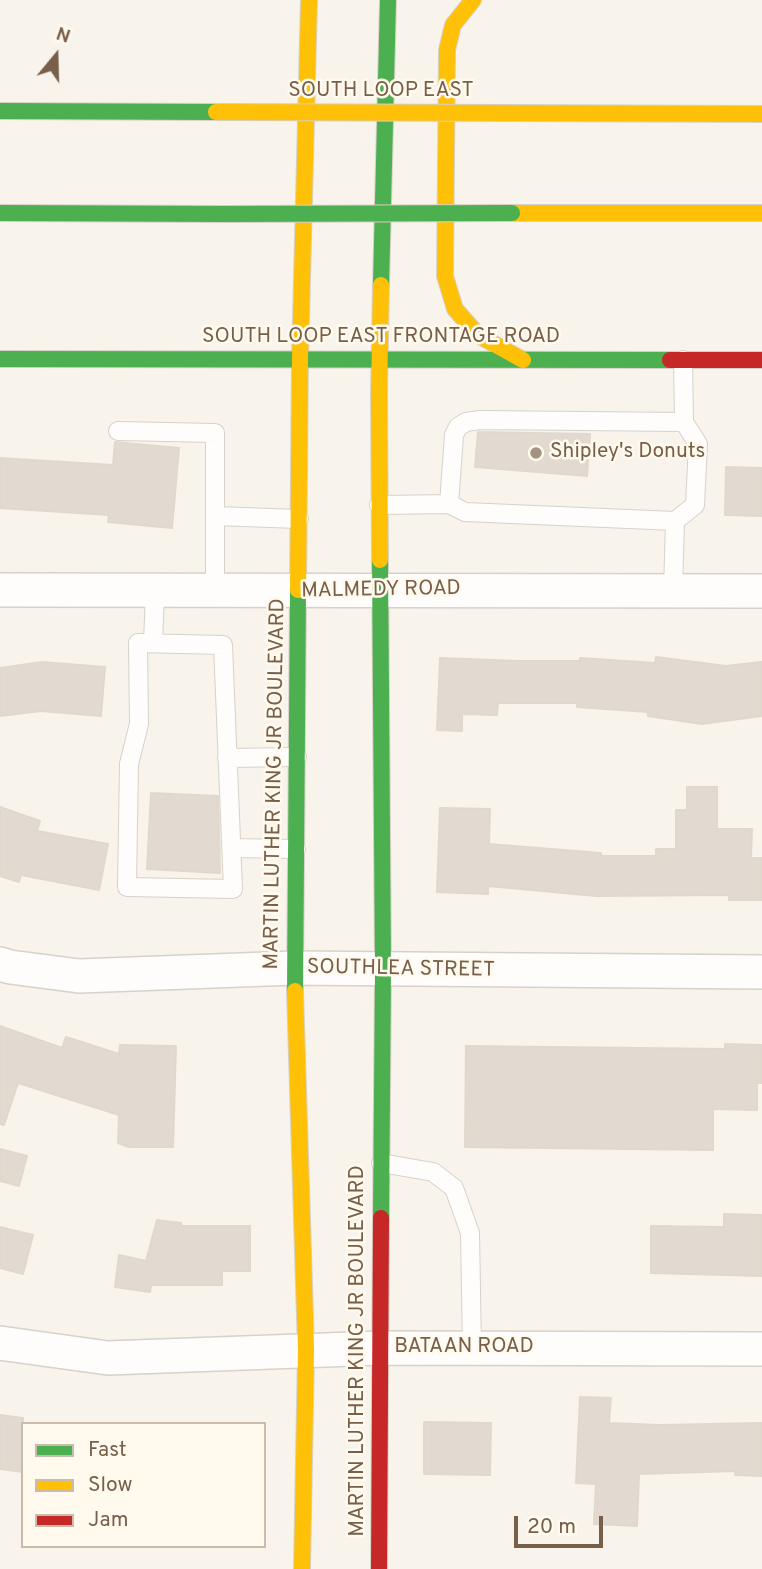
<!DOCTYPE html>
<html>
<head>
<meta charset="utf-8">
<style>
	body { margin:0 }
	#map { position:relative; width:762px; height:1569px; overflow:hidden; background:#f8f4eb; font-family:Overpass,sans-serif }
	canvas { display:block }
	.legend { position:absolute; left:21px; top:1422px; width:245px; height:126px; box-sizing:border-box; background:#fffaed; border:2px solid #c9bcac; margin:0; padding:9px 12px; list-style:none; font-size:21px; color:#775f4a }
	.legend li { display:flex; align-items:center; gap:14px; height:35px }
	.legend b { width:35px; border:2px solid #c9bcac }
	.north { position:absolute; left:21px; top:21px; width:70px; height:70px; -webkit-text-stroke:5px #fffaed; paint-order:stroke; rotate:19deg; font-size:19px; font-weight:700; line-height:28px; text-align:center; color:#775f4a }
	.north::after { content:''; display:block; margin:auto; width:24px; height:32px; background:#775f4a; clip-path:polygon(50% 0,100% 100%,50% 72%,0 100%) }
	.scale { position:absolute; left:514px; top:1516px; width:89px; height:32px; box-sizing:border-box; border:4px solid #775f4a; border-top:0; padding-left:9px; font-size:21px; line-height:24px; white-space:nowrap; color:#775f4a; -webkit-text-stroke:5px #fffaed; paint-order:stroke }
</style>
</head>
<body>
<div id="map">
<canvas width="762" height="1569"></canvas>
<ul class="legend">
<li><b style="height:9px;background:#4caf50"></b>Fast</li>
<li><b style="height:9px;background:#ffc107"></b>Slow</li>
<li><b style="height:9px;background:#c62828"></b>Jam</li>
</ul>
<div class="north">N</div>
<div class="scale">20 m</div>
</div>
<script>
const ctx = document.querySelector('canvas').getContext('2d');
ctx.lineJoin = 'round';
function paint(path, color) { ctx.fillStyle = color; ctx.fill(path, 'evenodd'); }
const poly = rows => new Path2D(rows.map(r => 'M' + r).join(''));
function trace(path, color, width, dash) { ctx.strokeStyle = color; ctx.lineWidth = width; ctx.lineCap = dash ? 'butt' : 'round'; ctx.setLineDash(dash || []); ctx.stroke(path); }
function write(font, color, halo, rows, align = 'center') {
  ctx.font = font + ' Overpass,sans-serif'; ctx.lineWidth = 5; ctx.setLineDash([]); ctx.textBaseline = 'middle'; ctx.strokeStyle = halo; ctx.fillStyle = color; for (const [text, x, y, turn = 0] of rows) {
    ctx.save(); ctx.translate(x, y); ctx.rotate((+turn || 0) * Math.PI / 180); ctx.textAlign = isNaN(turn) ? turn : align; if (halo) ctx.strokeText(text, 0, 0); ctx.fillText(text, 0, 0); ctx.restore();
  }
}
const building = poly([
	[478,432,590,434,587,476,475,467,478,432],
	[115,442,179,448,172,528,108,522,109,515,0,508,0,458,113,465,115,442],
	[726,467,762,468,762,516,725,515,726,467],
	[656,657,726,666,762,662,762,716,702,724,648,716,648,712,577,707,577,703,498,703,497,715,462,714,462,731,437,730,440,658,520,661,580,661,580,658,655,663,656,657],
	[42,662,105,667,101,716,41,711,0,716,0,668,42,662],
	[687,787,717,787,717,829,752,829,751,858,762,858,762,900,729,900,729,895,596,896,488,886,488,894,437,892,440,808,490,809,489,844,601,853,601,856,656,856,656,849,676,849,676,810,687,810,687,787],
	[151,793,218,796,220,873,147,869,151,793],
	[0,807,40,821,37,831,108,844,99,890,21,875,19,882,0,876,0,807],
	[0,1026,62,1048,66,1037,119,1054,120,1045,176,1046,173,1147,129,1147,118,1143,119,1115,18,1083,4,1125,0,1124,0,1026],
	[725,1044,762,1045,762,1083,757,1083,757,1110,713,1109,713,1150,465,1147,466,1046,725,1049,725,1044],
	[0,1149,27,1156,19,1186,0,1181,0,1149],
	[724,1214,762,1215,762,1276,651,1273,651,1226,724,1227,724,1214],
	[157,1220,181,1223,181,1226,250,1226,250,1271,222,1271,222,1285,151,1285,150,1292,115,1287,119,1255,146,1261,157,1220],
	[0,1227,33,1235,23,1274,0,1268,0,1227],
	[580,1397,611,1398,609,1423,659,1425,762,1423,762,1476,735,1475,736,1471,639,1474,637,1526,594,1524,596,1484,576,1483,580,1397],
	[0,1415,23,1418,23,1472,0,1469,0,1415],
	[424,1422,491,1423,490,1475,424,1474,424,1422]
]);
const lane = poly([
	[118,431,215,433,215,592],
	[449,504,465,512,675,521],
	[379,505,449,504,454,435,458,427,466,422,480,420,684,422],
	[215,516,299,519],
	[673,591,675,521,695,505,698,444,684,422,683,360],
	[138,643,223,645,233,889,127,887,129,764,139,724,138,643],
	[153,643,155,591],
	[227,758,297,757],
	[231,848,296,849],
	[381,1163,433,1172,454,1188,470,1233,472,1348]
]);
const street = poly([
	[0,590,762,591],
	[0,964,10,967,79,976,294,968,762,972],
	[0,1343,108,1358,380,1348,762,1349]
]);
const fast = poly([
	[0,111,216,112],
	[0,213,223,214],
	[381,285,388,0],
	[0,359,670,360],
	[380,560,383,970,381,1218],
	[295,991,298,590]
]);
const slow = poly([
	[473,0,453,25,447,50,445,276,455,309,478,335,523,360],
	[509,113,762,114],
	[512,213,762,213],
	[380,560,379,394,381,285],
	[298,590,300,359,309,0],
	[295,991,306,1350,302,1569]
]);
const jam = poly([
	[670,360,762,360],
	[379,1569,381,1218]
]);
const fastBridge = poly([
	[223,214,512,213]
]);
const slowBridge = poly([
	[216,112,509,113]
]);
const markers = [
	[536,453,7,"#a49382"]
];
const streetNames = [
	["SOUTH LOOP EAST",381,92],
	["SOUTH LOOP EAST FRONTAGE ROAD",381,338],
	["MALMEDY ROAD",381,591,-1],
	["MARTIN LUTHER KING JR BOULEVARD",276,784,-89],
	["SOUTHLEA STREET",401,970,1],
	["BATAAN ROAD",464,1348],
	["MARTIN LUTHER KING JR BOULEVARD",359,1351,-90]
];
const poiNames = [
	["Shipley's Donuts",550,453]
];
paint(building, '#e2dad0');
trace(building, '#e1d8cd', 2);
trace(lane, '#d7d1c9', 20);
trace(street, '#d7d1c9', 36);
trace(fast, '#d8d1c9', 18);
trace(slow, '#d8d1c9', 18);
trace(jam, '#d8d1c9', 18);
trace(lane, '#fefdfc', 18);
trace(street, '#fefdfc', 33);
trace(fast, '#4caf50', 16);
trace(slow, '#ffc107', 16);
trace(jam, '#c62828', 16);
trace(fastBridge, '#d7cfc6', 18, []);
trace(slowBridge, '#d7cfc6', 18, []);
trace(fastBridge, '#4caf50', 16);
trace(slowBridge, '#ffc107', 16);
for (const [x, y, r, color] of markers) { const dot = new Path2D(); dot.arc(x, y, r, 0, 2 * Math.PI); ctx.fillStyle = color; ctx.fill(dot); trace(dot, '#fffaed', 2.5); }
write('21px', '#775f4a', '#fffaed', streetNames);
write('21px', '#775f4a', '#fffaed', poiNames, 'left');
</script>
</body>
</html>
